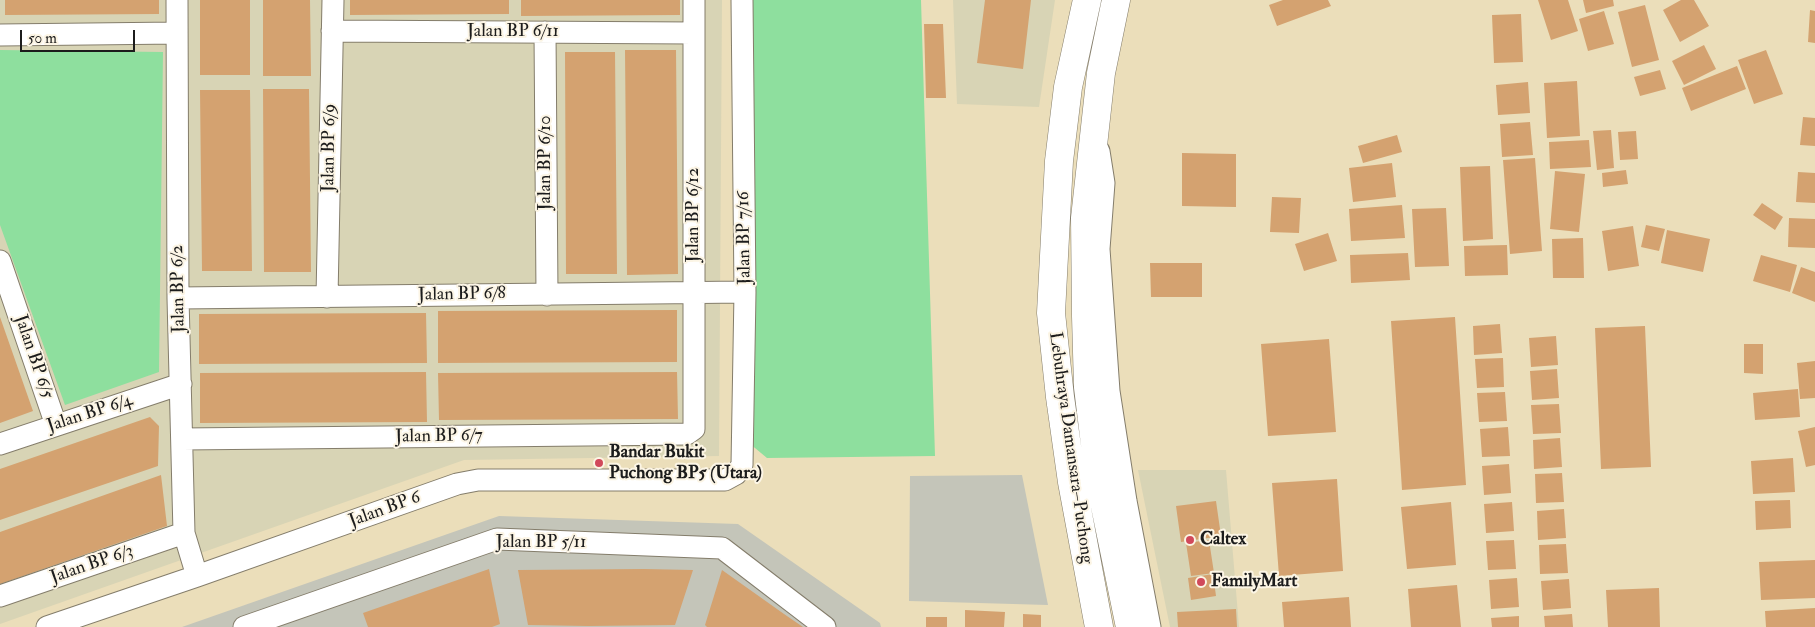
<!DOCTYPE html>
<html>
<head>
<meta charset="utf-8">
<style>
	body { margin:0 }
	#map { position:relative; width:1815px; height:627px; overflow:hidden; background:#ebdeba; font-family:"IM FELL Double Pica",serif }
	canvas { display:block }
	.scale { position:absolute; left:20px; top:30px; width:115px; height:22px; box-sizing:border-box; border:2px solid #1c1c1c; border-top:0; padding-left:6px; font-size:15px; line-height:18px; white-space:nowrap; color:#1c1c1c; -webkit-text-stroke:4px #fcf5e5; paint-order:stroke }
</style>
</head>
<body>
<div id="map">
<canvas width="1815" height="627"></canvas>
<div class="scale">50 m</div>
</div>
<script>
const ctx = document.querySelector('canvas').getContext('2d');
ctx.lineJoin = 'round';
function paint(path, color) { ctx.fillStyle = color; ctx.fill(path, 'evenodd'); }
const poly = rows => new Path2D(rows.map(r => 'M' + r).join(''));
function trace(path, color, width, dash) { ctx.strokeStyle = color; ctx.lineWidth = width; ctx.lineCap = dash ? 'butt' : 'round'; ctx.setLineDash(dash || []); ctx.stroke(path); }
function write(font, color, halo, rows, align = 'center') {
  ctx.font = font + ' "IM FELL Double Pica",serif'; ctx.lineWidth = 4; ctx.setLineDash([]); ctx.textBaseline = 'middle'; ctx.strokeStyle = halo; ctx.fillStyle = color; for (const [text, x, y, turn = 0] of rows) {
    ctx.save(); ctx.translate(x, y); ctx.rotate((+turn || 0) * Math.PI / 180); ctx.textAlign = isNaN(turn) ? turn : align; if (halo) ctx.strokeText(text, 0, 0); ctx.fillText(text, 0, 0); ctx.restore();
  }
}
const built = poly([
	[0,0,722,0,719,456,464,460,0,624],
	[953,0,1055,0,1039,107,957,104],
	[1138,470,1226,470,1239,627,1170,627]
]);
const industrial = poly([
	[1022,475,1048,605,909,601,910,476],
	[499,516,738,524,880,623,881,627,182,627]
]);
const green = poly([
	[751,0,921,0,935,456,767,458,749,443],
	[0,50,163,52,159,372,65,405,0,225]
]);
const building = poly([
	[5,0,159,0,159,14,5,15],
	[200,0,250,0,250,75,200,75],
	[263,0,310,0,311,76,263,76],
	[350,0,509,0,509,14,350,15],
	[521,0,680,0,680,15,521,16],
	[985,0,1031,0,1023,69,977,63],
	[1283,0,1328,0,1331,6,1277,26,1269,5],
	[1538,0,1568,0,1578,31,1551,40],
	[1583,0,1613,0,1614,6,1586,13],
	[1681,0,1694,0,1709,26,1680,42,1663,10],
	[1645,5,1659,60,1632,67,1618,12],
	[1810,10,1815,11,1815,43,1808,42],
	[1604,11,1614,44,1588,51,1579,19],
	[1521,14,1523,62,1494,63,1492,15],
	[924,24,943,24,946,98,926,98],
	[1704,45,1716,69,1684,85,1672,61],
	[625,50,676,50,678,274,627,275],
	[1766,50,1783,94,1754,104,1738,60],
	[565,52,615,52,617,274,566,274],
	[1737,66,1746,89,1691,111,1682,88],
	[1660,70,1666,89,1640,96,1634,77],
	[1577,81,1580,136,1547,138,1544,83],
	[1528,82,1530,113,1498,115,1496,85],
	[263,89,309,89,311,272,264,272],
	[200,90,250,90,252,271,202,271],
	[1803,117,1815,118,1815,146,1800,145],
	[1530,122,1533,155,1502,157,1500,124],
	[1611,130,1614,168,1597,170,1593,131],
	[1636,131,1638,159,1620,160,1618,132],
	[1397,135,1402,152,1363,163,1358,146],
	[1589,140,1591,167,1550,169,1549,142],
	[1182,153,1236,154,1236,207,1182,206],
	[1535,158,1542,251,1510,254,1503,160],
	[1392,163,1396,197,1353,202,1349,168],
	[1490,166,1493,239,1463,241,1460,167],
	[1626,170,1628,184,1603,187,1602,173],
	[1555,171,1585,174,1579,232,1550,229],
	[1798,172,1815,173,1815,203,1796,202],
	[1272,197,1301,198,1299,233,1270,232],
	[1762,203,1783,217,1775,230,1753,215],
	[1402,205,1405,238,1351,241,1349,209],
	[1446,208,1449,266,1415,267,1412,209],
	[1789,218,1815,219,1815,248,1788,247],
	[1646,225,1665,229,1659,251,1641,247],
	[1633,226,1639,266,1608,271,1602,231],
	[1667,230,1710,239,1703,272,1661,263],
	[1328,233,1337,261,1304,271,1295,244],
	[1583,238,1584,278,1553,278,1552,239],
	[1507,245,1508,275,1465,276,1464,246],
	[1408,253,1410,280,1351,283,1350,255],
	[1761,255,1797,265,1790,292,1753,281],
	[1150,263,1202,263,1202,297,1151,297],
	[1801,267,1815,272,1815,302,1792,293],
	[677,310,677,362,438,363,438,311],
	[426,313,427,363,199,364,199,314],
	[0,317,33,411,0,423],
	[1455,317,1466,485,1402,490,1391,321],
	[1500,324,1502,353,1474,355,1473,326],
	[1645,326,1651,467,1601,469,1595,328],
	[1556,336,1558,365,1531,367,1529,338],
	[1329,339,1336,432,1268,436,1261,344],
	[1744,344,1763,344,1763,374,1744,373],
	[1503,358,1504,387,1477,388,1475,359],
	[1815,361,1815,398,1800,399,1797,363],
	[1557,369,1559,398,1532,400,1530,371],
	[426,372,427,422,200,423,200,373],
	[677,372,678,419,439,420,438,373],
	[1798,389,1800,417,1755,420,1753,393],
	[1505,392,1507,421,1479,422,1477,393],
	[1559,404,1561,433,1533,434,1531,405],
	[150,417,159,426,158,466,0,520,0,469],
	[1508,427,1510,456,1482,457,1480,429],
	[1815,427,1815,465,1806,467,1798,431],
	[1560,438,1562,467,1534,469,1533,440],
	[1793,458,1795,492,1753,494,1751,461],
	[1509,464,1511,493,1484,495,1482,466],
	[1562,473,1564,502,1536,503,1535,474],
	[161,475,167,526,0,584,0,532],
	[1337,479,1343,571,1279,576,1272,483],
	[1790,500,1791,528,1756,530,1755,501],
	[1216,501,1221,536,1181,542,1176,506],
	[1451,502,1456,565,1407,569,1401,507],
	[1512,502,1514,531,1486,533,1484,504],
	[1564,509,1566,538,1538,540,1537,511],
	[1209,540,1214,573,1191,576,1186,543],
	[1514,540,1516,569,1488,570,1486,541],
	[1566,544,1568,573,1540,574,1539,545],
	[1815,560,1815,598,1761,600,1759,562],
	[489,569,500,624,492,627,368,627,363,613],
	[518,570,644,569,693,570,675,625,588,626,528,625],
	[722,570,784,614,803,627,707,627,705,625],
	[1213,574,1216,596,1191,600,1188,578],
	[1517,578,1519,607,1491,609,1489,580],
	[1569,579,1571,608,1543,610,1541,581],
	[1457,585,1461,627,1411,627,1408,589],
	[1659,588,1660,627,1608,627,1606,590],
	[1349,597,1351,627,1284,627,1282,602],
	[1815,608,1815,627,1766,627,1765,611],
	[1236,609,1237,627,1178,627,1177,612],
	[965,610,1005,612,1004,627,965,627],
	[1023,614,1041,615,1041,627,1023,627],
	[1572,614,1573,627,1545,627,1544,616],
	[1519,616,1519,627,1492,627,1491,618],
	[926,617,947,617,947,627,926,627]
]);
const minor = poly([
	[177,0,178,298,184,533,197,576],
	[332,31,694,33],
	[545,32,547,295],
	[0,35,177,33],
	[1099,151,1104,183,1099,249,1109,391,1126,501,1150,627],
	[0,261,56,425],
	[327,297,333,0],
	[178,298,745,292],
	[182,439,687,434,694,429,694,0],
	[0,444,181,384],
	[0,596,184,533],
	[47,627,197,576,457,484,478,480,725,480,736,474,742,465,745,292,742,0],
	[244,627,497,539,722,548,825,627]
]);
const highway = poly([
	[1087,0,1068,87,1059,161,1051,313,1060,397,1072,482,1099,627],
	[1116,0,1101,73,1085,218,1086,316,1088,387,1099,477,1130,627]
]);
const markers = [
	[599,463,5,"#d1495b"],
	[1190,540,5,"#d1495b"],
	[1201,582,5,"#d1495b"]
];
const streetNames = [
	["Jalan BP 6/11",513,32],
	["Jalan BP 6/9",330,148,-89],
	["Jalan BP 6/10",546,163,-90],
	["Jalan BP 6/12",694,215,-90],
	["Jalan BP 7/16",745,238,-91],
	["Jalan BP 6/2",179,289,-91],
	["Jalan BP 6/8",462,295,-1],
	["Jalan BP 6/5",33,357,71],
	["Jalan BP 6/4",90,414,-18],
	["Jalan BP 6/7",439,437,-1],
	["Lebuhraya Damansara–Puchong",1070,448,82],
	["Jalan BP 6",385,510,-20],
	["Jalan BP 5/11",541,543],
	["Jalan BP 6/3",92,565,-19]
];
const poiNames = [
	["Bandar Bukit",609,453],
	["Puchong BP5 (Utara)",609,474],
	["Caltex",1200,540],
	["FamilyMart",1211,582]
];
paint(built, '#d8d4b5');
paint(industrial, '#c4c5b9');
paint(green, '#8edf9e');
paint(building, '#d4a270');
trace(minor, '#847d6b', 23);
trace(highway, '#847d6b', 29);
trace(minor, '#fff', 21);
trace(highway, '#fff', 28);
for (const [x, y, r, color] of markers) { const dot = new Path2D(); dot.arc(x, y, r, 0, 2 * Math.PI); ctx.fillStyle = color; ctx.fill(dot); trace(dot, '#fcf5e5', 2); }
write('18px', '#1c1c1c', '#fcf5e5', streetNames);
write('bold 18px', '#1c1c1c', '#fcf5e5', poiNames, 'left');
</script>
</body>
</html>
